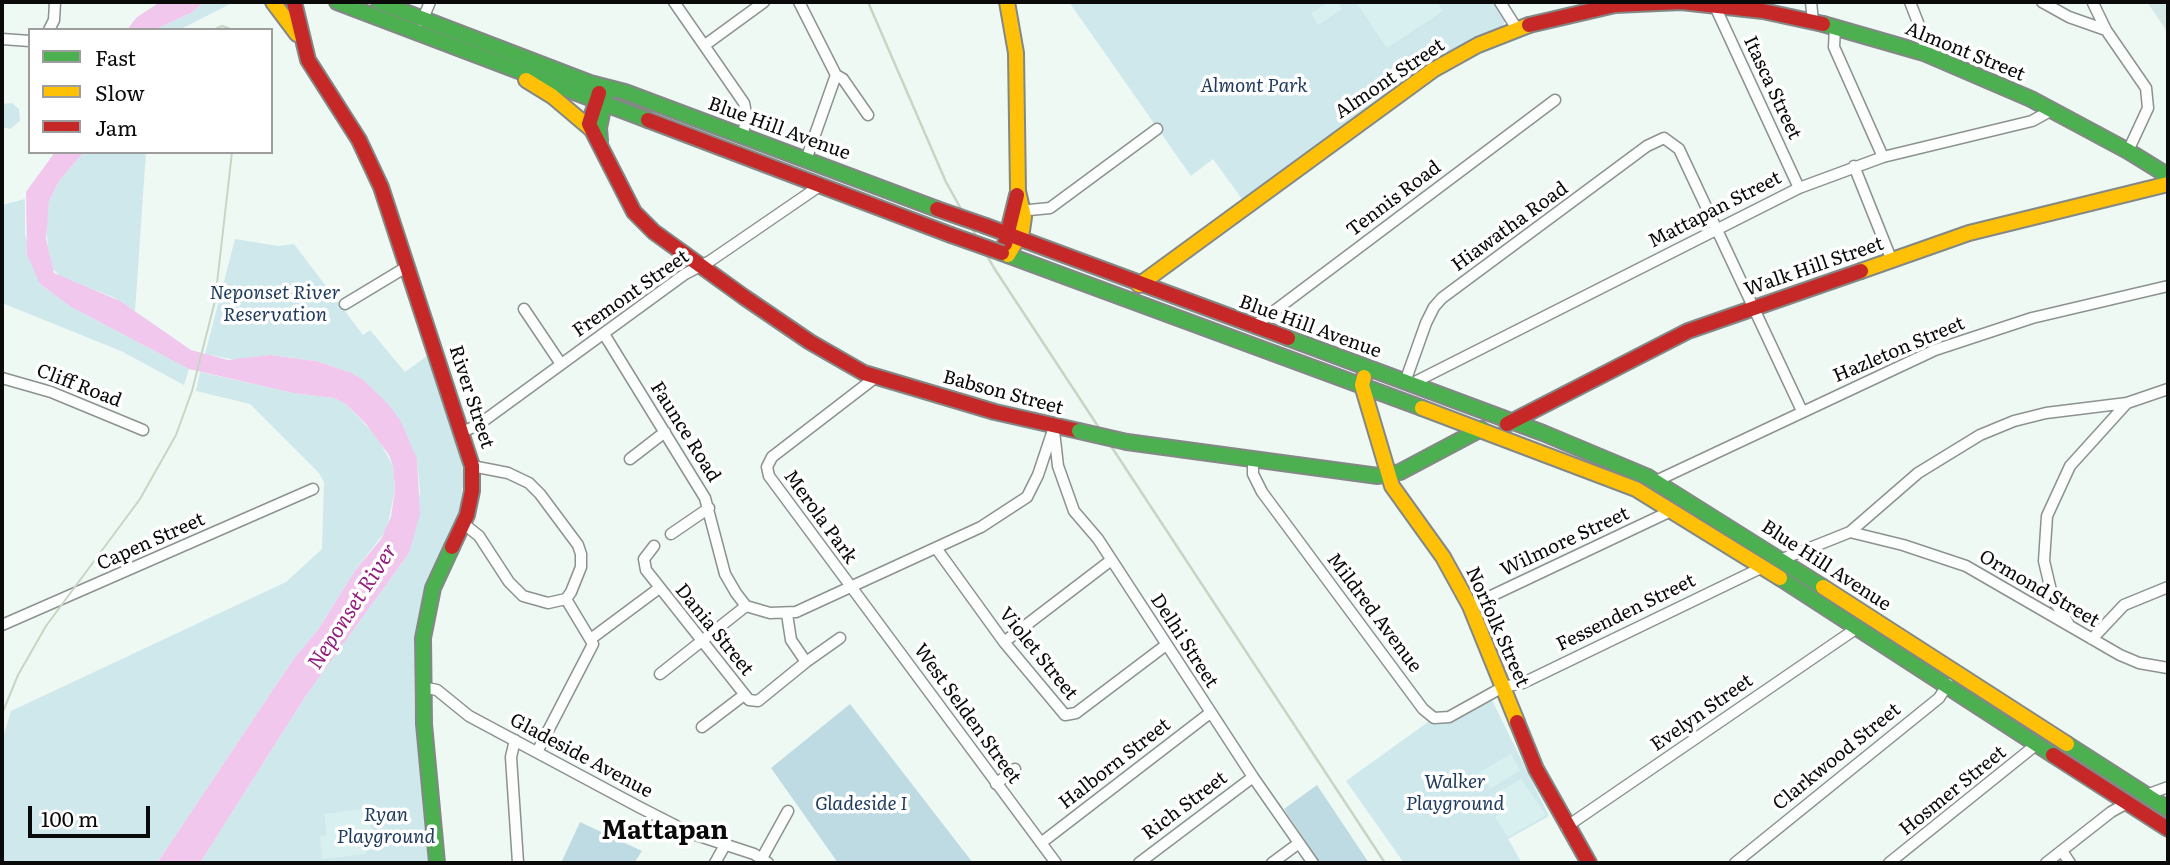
<!DOCTYPE html>
<html>
<head>
<meta charset="utf-8">
<style>
	body { margin:0 }
	#map { position:relative; width:2170px; height:865px; overflow:hidden; background:#eef9f4; font-family:Literata,serif }
	canvas { display:block }
	.frame { position:absolute; inset:0; border:4px solid #0a0a0a; pointer-events:none }
	.legend { position:absolute; left:28px; top:28px; width:245px; height:126px; box-sizing:border-box; background:#fff; border:2px solid #9d9d9d; margin:0; padding:9px 12px; list-style:none; font-size:21px; color:#0a0a0a }
	.legend li { display:flex; align-items:center; gap:14px; height:35px }
	.legend b { width:35px; border:2px solid #9d9d9d }
	.scale { position:absolute; left:28px; top:806px; width:122px; height:32px; box-sizing:border-box; border:4px solid #0a0a0a; border-top:0; padding-left:9px; font-size:21px; line-height:24px; white-space:nowrap; color:#0a0a0a; -webkit-text-stroke:5px #fff; paint-order:stroke }
</style>
</head>
<body>
<div id="map">
<canvas width="2170" height="865"></canvas>
<div class="frame"></div>
<ul class="legend">
<li><b style="height:9px;background:#4caf50"></b>Fast</li>
<li><b style="height:9px;background:#ffc107"></b>Slow</li>
<li><b style="height:9px;background:#c62828"></b>Jam</li>
</ul>
<div class="scale">100 m</div>
</div>
<script>
const ctx = document.querySelector('canvas').getContext('2d');
ctx.lineJoin = 'round';
function paint(path, color) { ctx.fillStyle = color; ctx.fill(path, 'evenodd'); }
const poly = rows => new Path2D(rows.map(r => 'M' + r).join(''));
function trace(path, color, width, dash) { ctx.strokeStyle = color; ctx.lineWidth = width; ctx.lineCap = dash ? 'butt' : 'round'; ctx.setLineDash(dash || []); ctx.stroke(path); }
function write(font, color, halo, rows, align = 'center') {
  ctx.font = font + ' Literata,serif'; ctx.lineWidth = 7; ctx.setLineDash([]); ctx.textBaseline = 'middle'; ctx.strokeStyle = halo; ctx.fillStyle = color; for (const [text, x, y, turn = 0] of rows) {
    ctx.save(); ctx.translate(x, y); ctx.rotate((+turn || 0) * Math.PI / 180); ctx.textAlign = isNaN(turn) ? turn : align; if (halo) ctx.strokeText(text, 0, 0); ctx.fillText(text, 0, 0); ctx.restore();
  }
}
const green = poly([
	[204,2,234,2,179,30,154,30,193,12],
	[1069,2,1495,2,1505,22,1501,28,1427,64,1242,199,1213,159,1191,176],
	[12,103,19,109,20,121,10,129,2,127,2,104],
	[84,152,146,152,135,311,113,297,61,277,50,266,46,226,49,201,59,181],
	[25,199,25,235,40,284,71,307,189,369,184,385,121,351,2,303,2,205],
	[235,239,278,246,294,244,363,335,370,330,405,372,427,356,460,452,464,478,459,512,425,585,414,637,414,702,428,863,200,863,305,697,409,553,420,492,417,459,349,372,316,361,270,355,236,360,205,354],
	[200,372,293,393,334,398,346,404,377,437,393,466,395,489,387,529,354,572,318,630,295,657,157,863,2,863,2,741,11,711,286,582,322,549,324,482,319,473,250,404,196,391],
	[1492,700,1549,816,1508,839,1522,863,1404,863,1346,781,1428,722,1451,722]
]);
const forest = poly([
	[850,704,973,863,838,863,771,768],
	[1317,785,1369,863,1320,863,1284,809],
	[580,822,642,851,634,863,561,863]
]);
const cemetery = poly([
	[2147,2,2168,2,2168,33]
]);
const pitch = poly([
	[1329,2,1338,2,1342,9,1318,25,1311,13],
	[1356,2,1437,2,1443,11,1387,48],
	[1511,754,1520,770,1490,789,1480,772],
	[1521,779,1546,815,1508,837,1495,817,1503,812,1493,795],
	[369,808,371,830,364,831,366,854,322,859,320,836,327,835,324,814]
]);
const water = poly([
	[160,2,204,2,193,12,154,30,127,30,137,17],
	[55,152,84,152,59,181,49,201,46,239,54,273,120,301,191,350,228,360,270,355,316,361,349,372,362,379,388,404,400,420,417,459,420,514,409,553,305,697,200,863,157,863,295,657,318,630,354,572,381,539,391,517,395,489,393,466,389,455,366,424,346,404,334,398,293,393,189,369,71,307,40,284,27,255,26,192]
]);
const street = poly([
	[674,2,744,103,747,118,742,136],
	[799,2,836,75,806,160],
	[1500,2,1517,29],
	[1713,2,1799,188],
	[1811,2,1813,21],
	[1910,2,1924,38,1924,53],
	[2042,2,2069,17,2106,30],
	[2093,3,2106,30,2146,88,2148,108,2128,151],
	[422,21,430,2],
	[1835,27,1834,47,1883,157],
	[49,30,54,20,55,2],
	[2,39,30,41],
	[705,45,764,2],
	[836,75,843,79,868,115],
	[1854,166,1892,261],
	[1019,211,1050,208,1157,129],
	[345,304,408,266],
	[524,309,561,364],
	[1253,327,1555,100],
	[604,334,705,498,725,574,736,593,746,606,770,613,796,612,981,527,1027,497,1038,475,1054,427],
	[876,377,772,457,767,467,769,476,1056,863],
	[2,378,51,392,143,430],
	[1405,382,1426,323,1434,307,1442,298,1647,146,1664,138,1679,149,1802,411],
	[1411,384,1799,188,1883,157,2032,121,2052,110],
	[1054,431,1058,466,1074,511,1098,539,1253,777,1313,863],
	[462,432,478,425,685,274,710,261,821,185],
	[630,459,665,432],
	[1253,460,1253,474,1262,492,1423,709,1434,718,1449,717,1503,687,1523,683,1763,567],
	[1656,481,1935,350,2032,318,2168,286],
	[464,524,479,536,509,582,523,596,548,603,566,599,571,592,581,567,581,554,578,545,540,494,529,483,508,473,472,466],
	[1850,532,1903,545,1966,566,2120,655,2139,663,2168,668],
	[671,534,709,508],
	[654,546,644,559,646,570,749,700,758,701,806,662,791,640,787,614],
	[936,548,1004,642,1065,715,1076,713,1166,645],
	[1780,560,1850,532,1918,473,1980,435,2014,421,2046,413,2127,403,2168,389],
	[1470,606,1673,510],
	[2068,623,2053,599,2044,561,2047,516,2070,466,2127,403],
	[2,625,313,489],
	[592,638,658,589],
	[2092,639,2124,605,2168,587],
	[1004,642,1110,561],
	[806,662,840,638],
	[660,674,746,606],
	[422,687,437,690,469,716,639,807,690,833,754,854,768,863],
	[702,727,744,695],
	[515,740,511,757,518,863],
	[537,752,593,644,566,599],
	[996,784,1015,769],
	[2146,795,2168,787],
	[1566,827,1857,628],
	[1041,843,1210,713],
	[2062,851,2070,863],
	[762,858,788,811],
	[715,863,725,845],
	[1139,863,1253,777],
	[1272,863,1299,843],
	[1735,863,1939,698,1948,684],
	[1889,863,2037,744],
	[2046,863,2111,812,2129,802]
]);
const fast = poly([
	[337,2,648,120],
	[379,2,590,83,625,92,937,209],
	[1823,24,1924,53,2031,99,2128,151,2162,172,2168,182],
	[600,141,599,128,606,94],
	[1002,253,1422,408],
	[1288,338,1543,433,1648,477,1823,587],
	[1127,442,1378,476,1400,472,1481,429],
	[1780,578,2053,755],
	[2067,744,2168,809],
	[437,863,424,724,423,638,433,588,452,547]
]);
const slow = poly([
	[273,2,297,34],
	[1007,2,1016,53,1018,191,1024,217,1022,231,1008,255],
	[526,80,552,96,591,129],
	[1861,271,1969,233,2168,184],
	[1139,285,1433,70,1478,45,1529,25],
	[1364,377,1362,385,1392,486,1443,557,1470,606,1517,722],
	[1422,408,1636,489,1780,578],
	[1823,587,2067,744]
]);
const jam = poly([
	[294,2,308,60,359,140,381,187,472,466,472,491,467,515,452,547],
	[1529,25,1615,5,1681,2,1763,11,1823,24],
	[599,93,589,124,634,212,654,232,744,297,810,342,864,373,995,412,1079,431],
	[648,120,951,235],
	[986,226,1288,338],
	[1005,244,1017,195],
	[1507,424,1688,331,1861,271],
	[1517,722,1536,769,1589,863],
	[2053,755,2168,829]
]);
const tram = poly([
	[213,30,222,26,234,30],
	[2,714,18,675,46,626,140,499,176,435,192,391,215,301,232,152]
]);
const rail = poly([
	[868,2,946,182,994,268,1385,863]
]);
const fastBridge = poly([
	[1079,431,1127,442]
]);
const jamBridge = poly([
	[937,209,986,226],
	[951,235,1002,253]
]);
const streetNames = [
	["Almont Street",1965,52,22],
	["Almont Street",1390,79,-34],
	["Itasca Street",1772,88,65],
	["Blue Hill Avenue",779,129,20],
	["Tennis Road",1394,199,-37],
	["Mattapan Street",1715,210,-27],
	["Hiawatha Road",1510,227,-36],
	["Walk Hill Street",1814,267,-19],
	["Fremont Street",631,294,-35],
	["Blue Hill Avenue",1310,327,20],
	["Hazleton Street",1899,350,-23],
	["Cliff Road",79,386,21],
	["Babson Street",1003,393,15],
	["River Street",471,397,72],
	["Faunce Road",685,432,58],
	["Merola Park",820,517,54],
	["Capen Street",151,542,-24],
	["Wilmore Street",1565,542,-25],
	["Blue Hill Avenue",1826,566,33],
	["Ormond Street",2039,589,30],
	["Mildred Avenue",1374,613,53],
	["Fessenden Street",1626,613,-26],
	["Norfolk Street",1497,627,66],
	["Dania Street",714,630,51],
	["Delhi Street",1184,641,57],
	["Violet Street",1038,654,51],
	["Evelyn Street",1702,713,-35],
	["West Selden Street",967,714,54],
	["Gladeside Avenue",581,756,28],
	["Clarkwood Street",1837,757,-39],
	["Halborn Street",1115,764,-38],
	["Hosmer Street",1953,791,-39],
	["Rich Street",1185,806,-37]
];
const parkNames = [
	["Almont Park",1254,86],
	["Neponset River",275,293],
	["Reservation",275,315],
	["Walker",1455,782],
	["Playground",1455,804],
	["Gladeside I",861,804],
	["Ryan",386,815],
	["Playground",386,837]
];
const waterNames = [
	["Neponset River",353,607,-57]
];
const districtNames = [
	["Mattapan",665,831]
];
paint(green, '#cfe8ec');
paint(forest, '#bedbe3');
paint(cemetery, '#d3e8e7');
paint(pitch, '#d9f0f0');
paint(water, '#f1c7ed');
trace(street, '#8d928f', 13);
trace(fast, '#838886', 18);
trace(slow, '#838886', 18);
trace(jam, '#838886', 18);
trace(street, '#fcfefd', 10);
trace(fast, '#4caf50', 14);
trace(slow, '#ffc107', 14);
trace(jam, '#c62828', 14);
trace(tram, '#c8d5c4', 2);
trace(rail, '#c8d5c4', 2.5);
trace(fastBridge, '#838886', 18, []);
trace(jamBridge, '#838886', 18, []);
trace(fastBridge, '#4caf50', 14);
trace(jamBridge, '#c62828', 14);
write('19px', '#0a0a0a', '#fff', streetNames);
write('italic 19px', '#203c5d', '#fff', parkNames);
write('italic 21px', '#931d7d', '#fff', waterNames);
write('bold 26px', '#0a0a0a', '#fff', districtNames);
</script>
</body>
</html>
